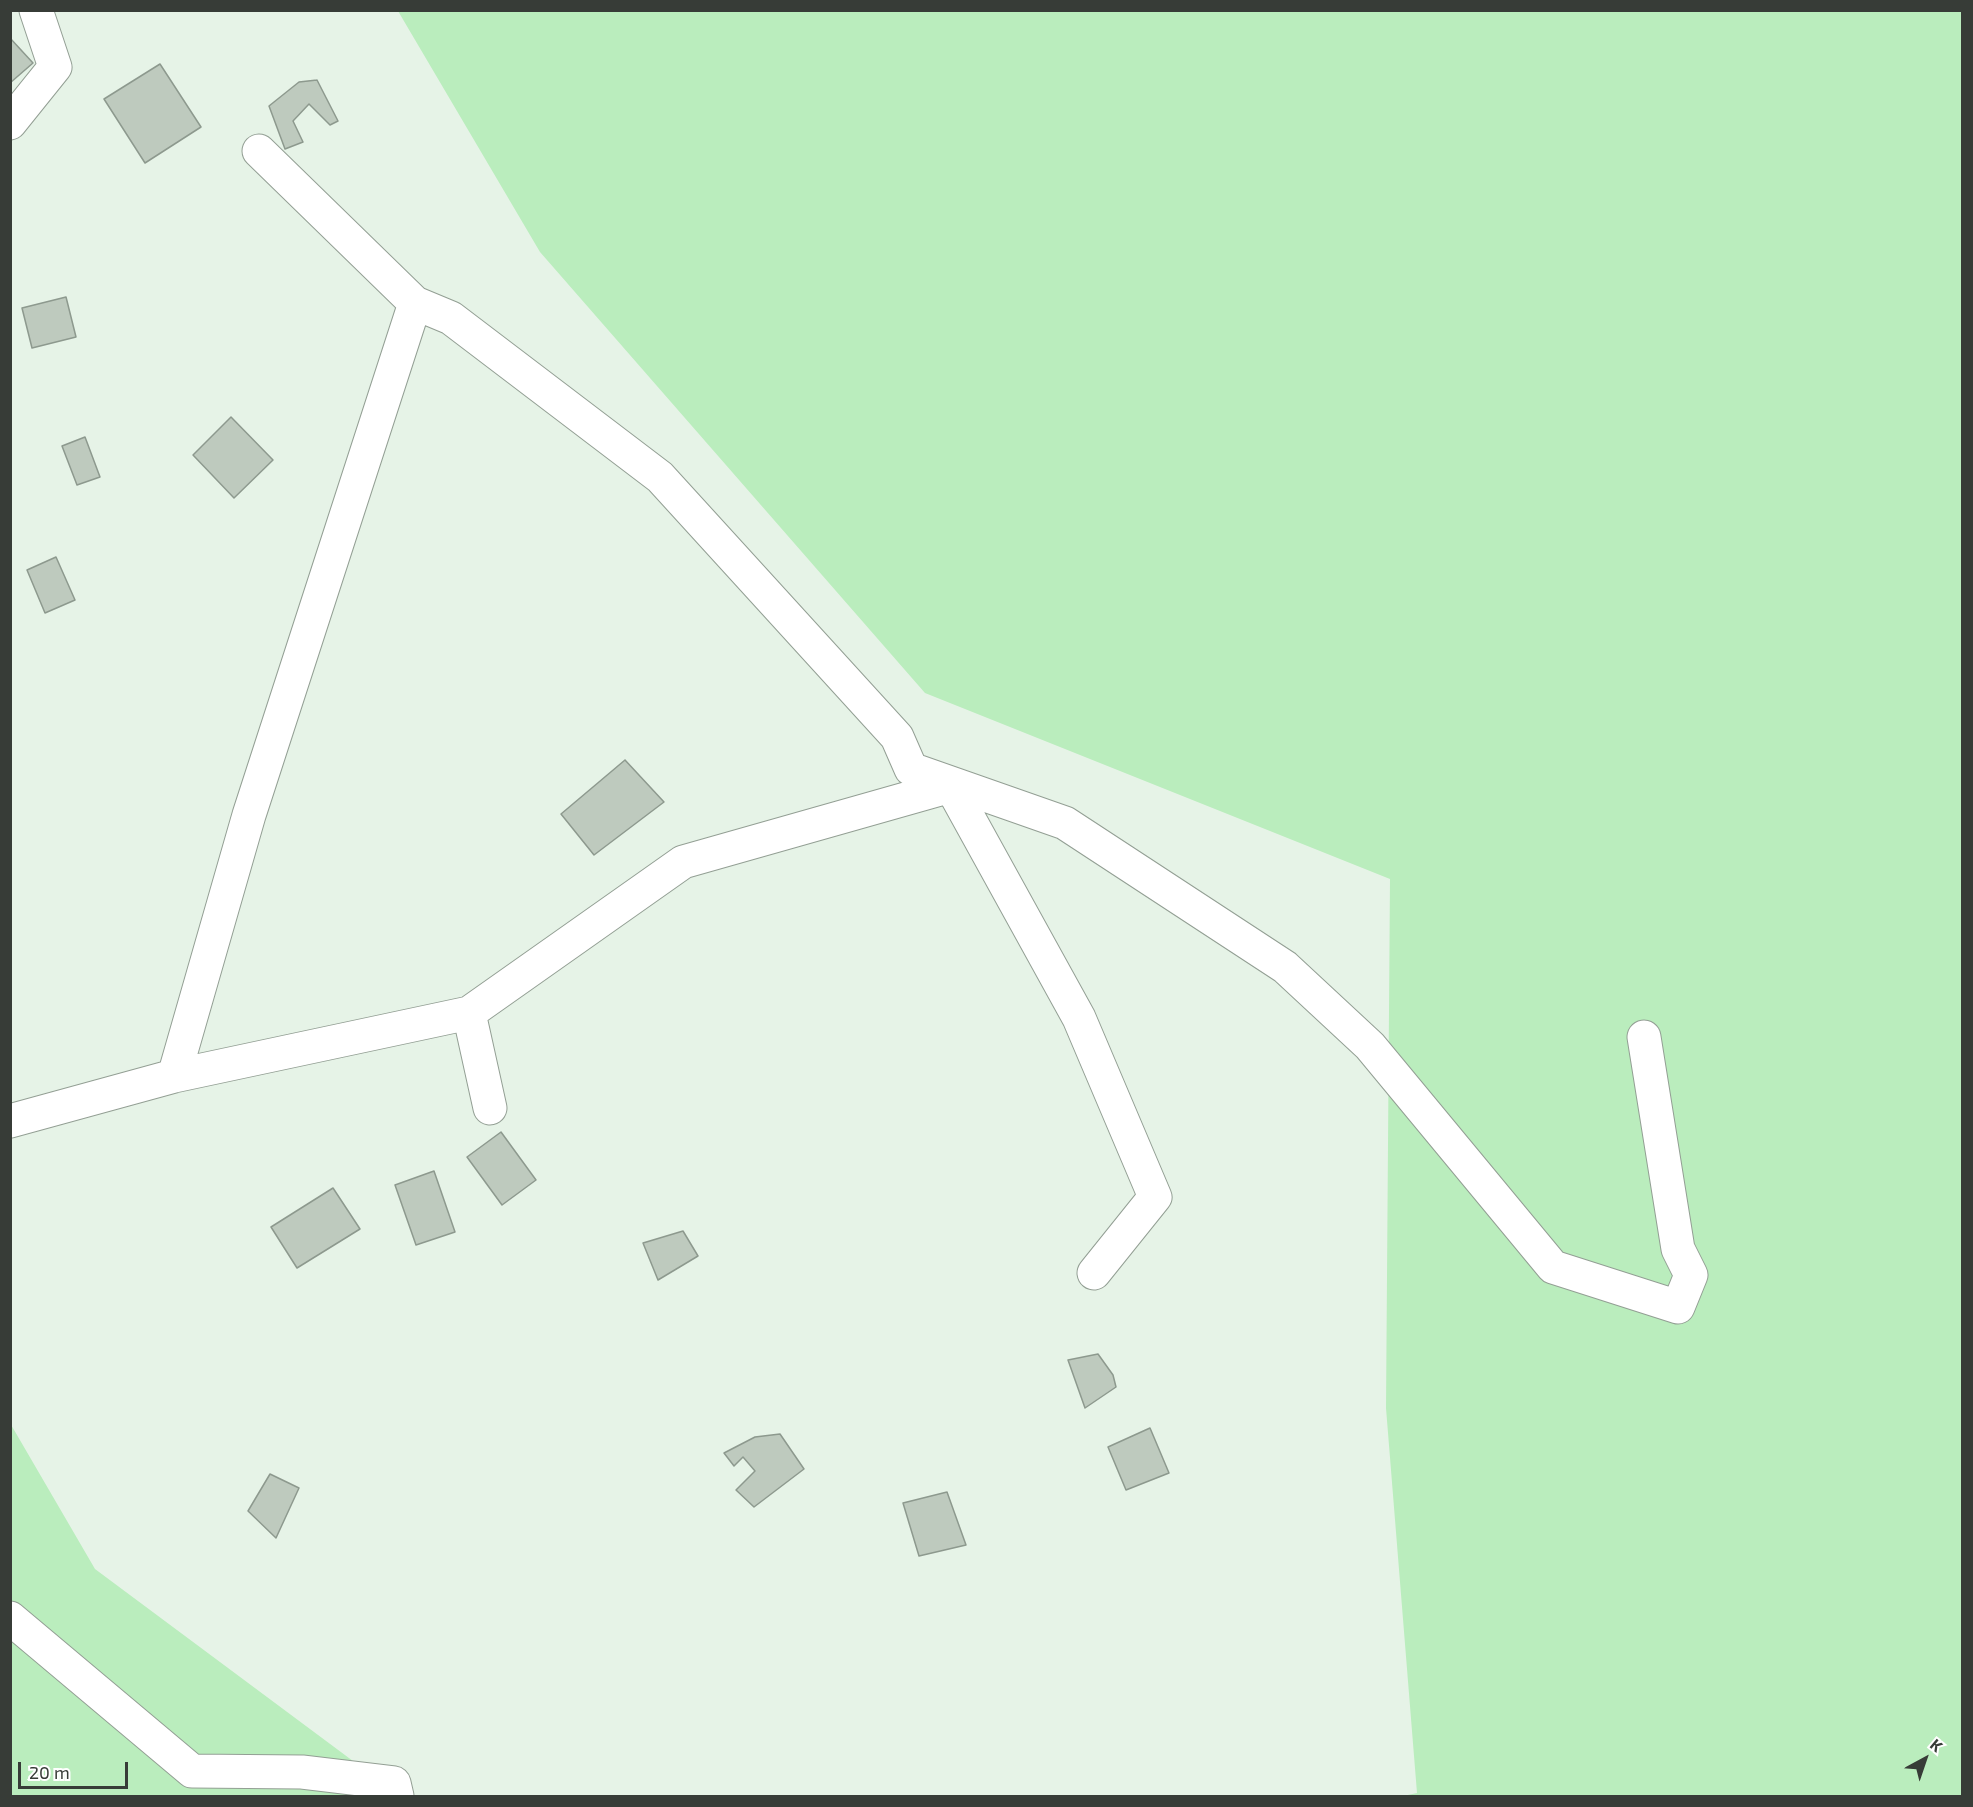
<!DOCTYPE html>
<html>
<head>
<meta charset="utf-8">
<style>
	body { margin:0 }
	#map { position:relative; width:1973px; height:1807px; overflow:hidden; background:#e6f3e7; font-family:"Exo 2",sans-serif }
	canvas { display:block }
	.frame { position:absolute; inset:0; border:12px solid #373c37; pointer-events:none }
	.north { position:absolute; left:1895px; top:1729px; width:60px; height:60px; -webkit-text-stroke:4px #fff; paint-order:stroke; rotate:40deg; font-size:16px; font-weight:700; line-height:24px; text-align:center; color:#373c37 }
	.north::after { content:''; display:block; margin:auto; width:21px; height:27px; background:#373c37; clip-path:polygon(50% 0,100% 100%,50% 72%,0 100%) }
	.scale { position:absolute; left:18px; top:1762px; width:110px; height:27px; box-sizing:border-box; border:3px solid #373c37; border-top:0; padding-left:8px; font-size:18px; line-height:21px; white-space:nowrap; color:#373c37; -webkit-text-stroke:4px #fff; paint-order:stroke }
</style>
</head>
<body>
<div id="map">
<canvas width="1973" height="1807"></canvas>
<div class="frame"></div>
<div class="north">K</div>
<div class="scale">20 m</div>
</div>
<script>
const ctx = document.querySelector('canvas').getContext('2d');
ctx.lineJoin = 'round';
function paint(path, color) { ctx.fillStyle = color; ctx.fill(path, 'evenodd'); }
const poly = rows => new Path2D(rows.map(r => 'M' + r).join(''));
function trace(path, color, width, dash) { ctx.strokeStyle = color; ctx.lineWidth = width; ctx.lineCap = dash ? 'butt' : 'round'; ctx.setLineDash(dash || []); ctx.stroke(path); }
const green = poly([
	[398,11,1962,11,1962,1796,1403,1796,1417,1793,1386,1408,1390,879,925,693,540,252],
	[10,1423,95,1569,400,1796,11,1796]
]);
const building = poly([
	[10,38,33,63,10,83,10,38],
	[160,64,201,127,145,163,104,99,160,64],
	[317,80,338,121,330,125,309,104,293,121,303,142,285,149,269,106,299,82,317,80],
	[66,297,76,337,32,348,22,308,66,297],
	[231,417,273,460,234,498,193,455,231,417],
	[85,437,100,477,77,485,62,446,85,437],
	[56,557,75,600,45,613,27,570,56,557],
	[625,760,664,802,594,855,561,814,625,760],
	[501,1132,536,1180,502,1205,467,1157,501,1132],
	[434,1171,455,1232,416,1245,395,1185,434,1171],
	[333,1188,360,1229,297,1268,271,1227,333,1188],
	[683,1231,698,1256,658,1280,643,1243,683,1231],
	[1098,1354,1113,1375,1116,1387,1085,1408,1068,1360,1098,1354],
	[1150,1428,1169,1473,1126,1490,1108,1447,1150,1428],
	[780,1434,804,1469,754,1507,736,1490,755,1471,743,1457,734,1466,724,1453,755,1437,780,1434],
	[270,1474,299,1488,276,1538,248,1511,270,1474],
	[947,1492,966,1545,919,1556,903,1503,947,1492]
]);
const minor = poly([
	[10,123,55,67,36,10],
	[415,303,451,318,660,477,897,737,911,769,1065,823,1285,967,1370,1046,1553,1267,1678,1307,1691,1275,1678,1249,1644,1037],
	[469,1013,490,1108],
	[174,1076,249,815,415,303,259,151],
	[10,1121,174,1076,469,1013,683,862,951,786,1079,1018,1155,1197,1094,1273],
	[10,1618,192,1771,302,1772,394,1783,397,1796]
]);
paint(green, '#baedbd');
paint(building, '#becabe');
trace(building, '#8d998e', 1.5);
trace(minor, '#939f94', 35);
trace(minor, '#fff', 33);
</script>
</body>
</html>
